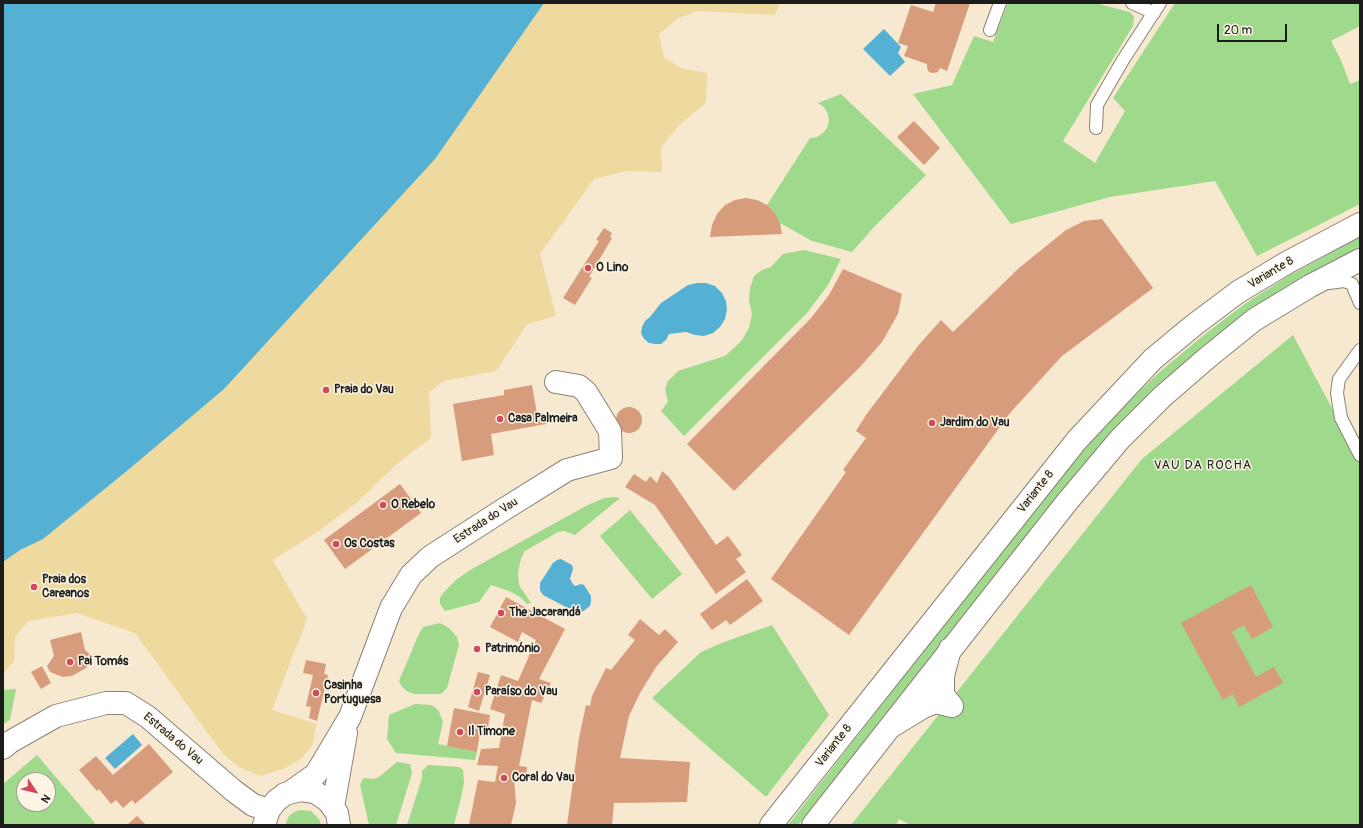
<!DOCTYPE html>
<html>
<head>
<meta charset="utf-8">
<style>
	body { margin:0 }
	#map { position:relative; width:1363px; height:828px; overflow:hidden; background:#f7e8d0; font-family:Pangolin,sans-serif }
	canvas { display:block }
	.frame { position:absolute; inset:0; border:4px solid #1c1c1c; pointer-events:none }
	.north { position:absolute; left:16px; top:772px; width:40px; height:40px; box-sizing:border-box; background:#fcf5e5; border:1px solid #a29e95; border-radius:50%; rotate:125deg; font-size:11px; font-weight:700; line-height:16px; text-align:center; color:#1c1c1c }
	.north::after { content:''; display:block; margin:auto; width:14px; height:18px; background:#d1495b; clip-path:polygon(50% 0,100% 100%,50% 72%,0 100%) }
	.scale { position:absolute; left:1217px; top:24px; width:70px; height:18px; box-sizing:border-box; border:2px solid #1c1c1c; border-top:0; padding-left:5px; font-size:12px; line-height:14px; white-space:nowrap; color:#1c1c1c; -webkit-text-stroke:3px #fcf5e5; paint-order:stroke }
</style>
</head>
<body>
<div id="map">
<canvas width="1363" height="828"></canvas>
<div class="frame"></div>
<div class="north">N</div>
<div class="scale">20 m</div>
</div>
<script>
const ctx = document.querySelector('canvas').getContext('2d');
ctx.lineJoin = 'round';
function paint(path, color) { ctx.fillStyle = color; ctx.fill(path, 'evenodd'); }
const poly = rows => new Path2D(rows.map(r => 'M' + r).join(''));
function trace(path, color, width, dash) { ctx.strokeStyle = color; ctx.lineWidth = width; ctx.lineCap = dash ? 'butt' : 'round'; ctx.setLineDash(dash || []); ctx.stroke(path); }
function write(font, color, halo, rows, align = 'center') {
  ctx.font = font + ' Pangolin,sans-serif'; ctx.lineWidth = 3; ctx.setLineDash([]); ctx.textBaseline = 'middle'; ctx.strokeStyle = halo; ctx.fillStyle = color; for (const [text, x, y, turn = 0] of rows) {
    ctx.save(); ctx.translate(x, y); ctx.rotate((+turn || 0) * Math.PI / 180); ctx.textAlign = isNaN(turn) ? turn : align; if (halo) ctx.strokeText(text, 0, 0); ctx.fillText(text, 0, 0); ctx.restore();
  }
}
const green = poly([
	[1008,3,1095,3,1130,12,1134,17,1133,26,1063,141,1095,163,1125,111,1113,98,1175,3,1360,3,1360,26,1331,41,1340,58,1350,84,1360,80,1360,204,1257,256,1215,181,1110,197,1011,224,913,94,952,85,974,36,993,42],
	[841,94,926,175,874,227,852,252,812,241,780,223,775,213,767,205,810,138,817,137,823,133,827,128,829,121,828,114,824,107,818,103],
	[1360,237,1360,248,1300,280,1218,335,1171,374,1128,414,1057,497,798,825,788,825,1046,494,1118,411,1162,370,1205,334,1246,303,1290,275],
	[804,250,841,259,828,285,807,313,684,436,661,411,668,402,665,389,668,381,678,371,725,356,734,348,742,340,749,328,752,314,749,301,750,288,754,276,762,270,771,267,783,254],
	[1293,335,1360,461,1360,825,910,825,899,819,896,825,851,825,1142,459],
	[616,497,620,498,575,535,564,531,558,532,525,551,521,558,518,573,519,585,531,603,527,604,520,597,509,591,491,585,479,602,445,611,440,604,440,598,443,593,456,580,470,570,586,506,604,498],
	[630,510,682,574,652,599,600,536],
	[440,623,449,628,457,637,459,645,447,688,441,694,415,694,408,692,402,687,399,681,418,636,423,627],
	[772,625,829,715,766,797,652,698,701,652,724,642],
	[16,689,10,720,3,724,3,690],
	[415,704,432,705,439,711,443,722,438,744,477,752,475,760,396,753,387,739,389,715],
	[37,755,95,823,94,825,3,825,3,784],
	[24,780,48,780,48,804,24,804],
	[397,762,410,764,412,773,396,825,369,825,360,785,362,780,364,778,373,779,379,777],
	[428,765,459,767,463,770,464,782,461,798,454,825,407,825,422,778,422,771],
	[299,810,311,811,319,819,321,825,285,825,289,816,293,813]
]);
const sand = poly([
	[468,3,780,3,775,15,697,11,679,18,659,34,664,57,680,68,707,73,706,103,679,125,661,148,662,172,626,171,594,179,540,254,556,316,527,324,496,371,444,381,429,392,431,438,398,463,355,504,317,532,273,560,307,619,272,710,317,724,312,746,302,758,284,769,260,776,239,767,223,754,135,633,77,613,28,621,15,637,14,661,3,674,3,409]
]);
const water = poly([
	[3,3,544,3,435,159,224,389,128,470,43,539,20,550,3,562],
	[884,29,901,47,898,53,905,62,890,76,863,49],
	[697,283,706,283,715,286,722,293,726,301,727,310,725,319,720,327,713,333,704,336,695,335,686,332,669,334,666,340,661,344,655,344,649,343,644,339,641,333,642,327,645,321,650,317,661,303,688,285],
	[561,559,572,565,573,569,570,579,573,584,575,586,581,584,584,585,591,596,591,601,590,606,582,612,572,610,562,605,543,595,540,590,540,583,553,563,557,560],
	[133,734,142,745,115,769,105,758]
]);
const building = poly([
	[936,3,970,3,947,71,940,68,938,72,933,73,929,72,927,68,927,64,904,56,908,46,898,43,911,5,933,12],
	[914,121,940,148,924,165,897,137],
	[746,198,757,200,767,205,775,213,780,223,782,234,710,237,712,225,717,214,725,205,735,200],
	[1102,219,1153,288,1062,356,1010,413,849,635,771,579,846,472,843,470,866,438,856,431,866,415,918,346,941,320,953,332,1019,268,1066,230,1084,221],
	[604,228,612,233,610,237,612,238,589,277,592,278,575,305,563,298,599,241,596,240],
	[843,269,902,294,898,314,882,342,860,367,734,491,687,444,811,318,829,295],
	[532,385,537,414,544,413,546,424,491,434,494,455,462,461,453,404,504,395,504,390],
	'616 420a13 13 0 1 1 26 0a13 13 0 1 1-26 0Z',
	[662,471,669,477,716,545,728,536,742,555,736,559,746,572,716,594,655,505,625,487,634,474,646,482,650,476,657,483],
	[400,484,421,513,345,569,324,540],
	[747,579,763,601,730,625,726,620,712,630,700,614],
	[1251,585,1273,627,1252,639,1244,625,1232,632,1256,677,1274,667,1283,683,1239,707,1233,694,1223,700,1181,623],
	[506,597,565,629,539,679,551,683,541,703,532,700,519,766,527,767,526,780,514,780,516,803,511,825,469,825,478,780,495,782,498,766,477,765,481,749,499,748,505,714,490,709,501,675,518,681,536,640,522,632,518,642,490,627],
	[640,619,659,635,665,629,678,642,656,667,640,693,629,716,620,758,690,762,687,802,614,803,612,825,567,825,579,738,586,705,590,706,592,696,606,668,611,670,635,640,628,635],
	[81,632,85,650,92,656,92,660,86,668,72,676,63,677,50,672,47,666,54,656,50,640],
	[306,660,326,664,324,674,328,675,317,721,309,718,311,707,306,706,313,675,303,673],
	[42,666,51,683,41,689,31,672],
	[478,672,490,675,479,711,468,707],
	[454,708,490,715,487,734,480,732,477,752,447,746],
	[149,744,173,772,135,804,132,800,123,808,116,800,111,804,99,789,97,791,79,770,96,756,113,775],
	[137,816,146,825,127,825]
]);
const service = poly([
	[1132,3,1154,13],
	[990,30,1000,3],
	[1096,128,1097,105,1123,60,1160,3],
	[1329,283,1344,281,1352,284,1360,303],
	[1360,350,1339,379,1337,393,1341,418,1360,455]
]);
const minor = poly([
	[950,649,943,676,943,695,952,706],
	[892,726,923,707,936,702,952,706],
	[3,748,10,742,56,716,106,703,126,703,148,717,234,791,253,805,269,810],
	[292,791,316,774,350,717,391,608,411,575,430,557,447,546,506,508,567,470,611,458,610,431,586,392,579,386,556,382],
	[333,807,346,733],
	[264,825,269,810,276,801,285,794,300,790,315,792,328,801,337,813,339,825]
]);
const secondary = poly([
	[771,825,1077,440,1153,359,1194,325,1238,292,1288,262,1360,224],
	[813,825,1067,502,1120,439,1162,397,1207,358,1254,320,1310,286,1360,260]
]);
const markers = [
	[588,268,4,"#d1495b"],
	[326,390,4,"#d1495b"],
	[500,419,4,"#d1495b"],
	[932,423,4,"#d1495b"],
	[383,505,4,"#d1495b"],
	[336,544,4,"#d1495b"],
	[34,587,4,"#d1495b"],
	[501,613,4,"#d1495b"],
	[477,649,4,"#d1495b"],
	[70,662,4,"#d1495b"],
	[477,692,4,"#d1495b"],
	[316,693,4,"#d1495b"],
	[460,732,4,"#d1495b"],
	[504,778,4,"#d1495b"]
];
const poiNames = [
	["O Lino",596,268],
	["Praia do Vau",334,390],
	["Casa Palmeira",508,419],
	["Jardim do Vau",940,423],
	["O Rebelo",391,505],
	["Os Costas",344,544],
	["Praia dos",42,580],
	["Careanos",42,594],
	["The Jacarandá",509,613],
	["Património",485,649],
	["Pai Tomás",78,662],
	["Casinha",324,686],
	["Portuguesa",324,700],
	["Paraíso do Vau",485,692],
	["Il Timone",468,732],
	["Coral do Vau",512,778]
];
const streetNames = [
	["Variante 8",1271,273,-31],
	["Variante 8",1036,492,-52],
	["Estrada do Vau",486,521,-33],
	["Estrada do Vau",173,739,40],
	["Variante 8",834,746,-52]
];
const neighbourhoodNames = [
	["VAU DA ROCHA",1203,466]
];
paint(green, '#9fd98c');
paint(sand, '#eeda9e');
paint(water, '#55b1d3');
paint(building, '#d79c7b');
trace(service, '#8a8276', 14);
trace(minor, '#8a8276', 24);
trace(secondary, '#8a8276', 24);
trace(service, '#fff', 12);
trace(minor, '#fff', 22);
trace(secondary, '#fff', 22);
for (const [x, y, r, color] of markers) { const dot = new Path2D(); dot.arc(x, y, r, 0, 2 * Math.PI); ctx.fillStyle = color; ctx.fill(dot); trace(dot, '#fcf5e5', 1.5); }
write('bold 12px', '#1c1c1c', '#fcf5e5', poiNames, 'left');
write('12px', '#1c1c1c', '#fcf5e5', streetNames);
ctx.letterSpacing = '1px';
write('13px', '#1c1c1c', '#fcf5e5', neighbourhoodNames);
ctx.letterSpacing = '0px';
</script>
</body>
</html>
